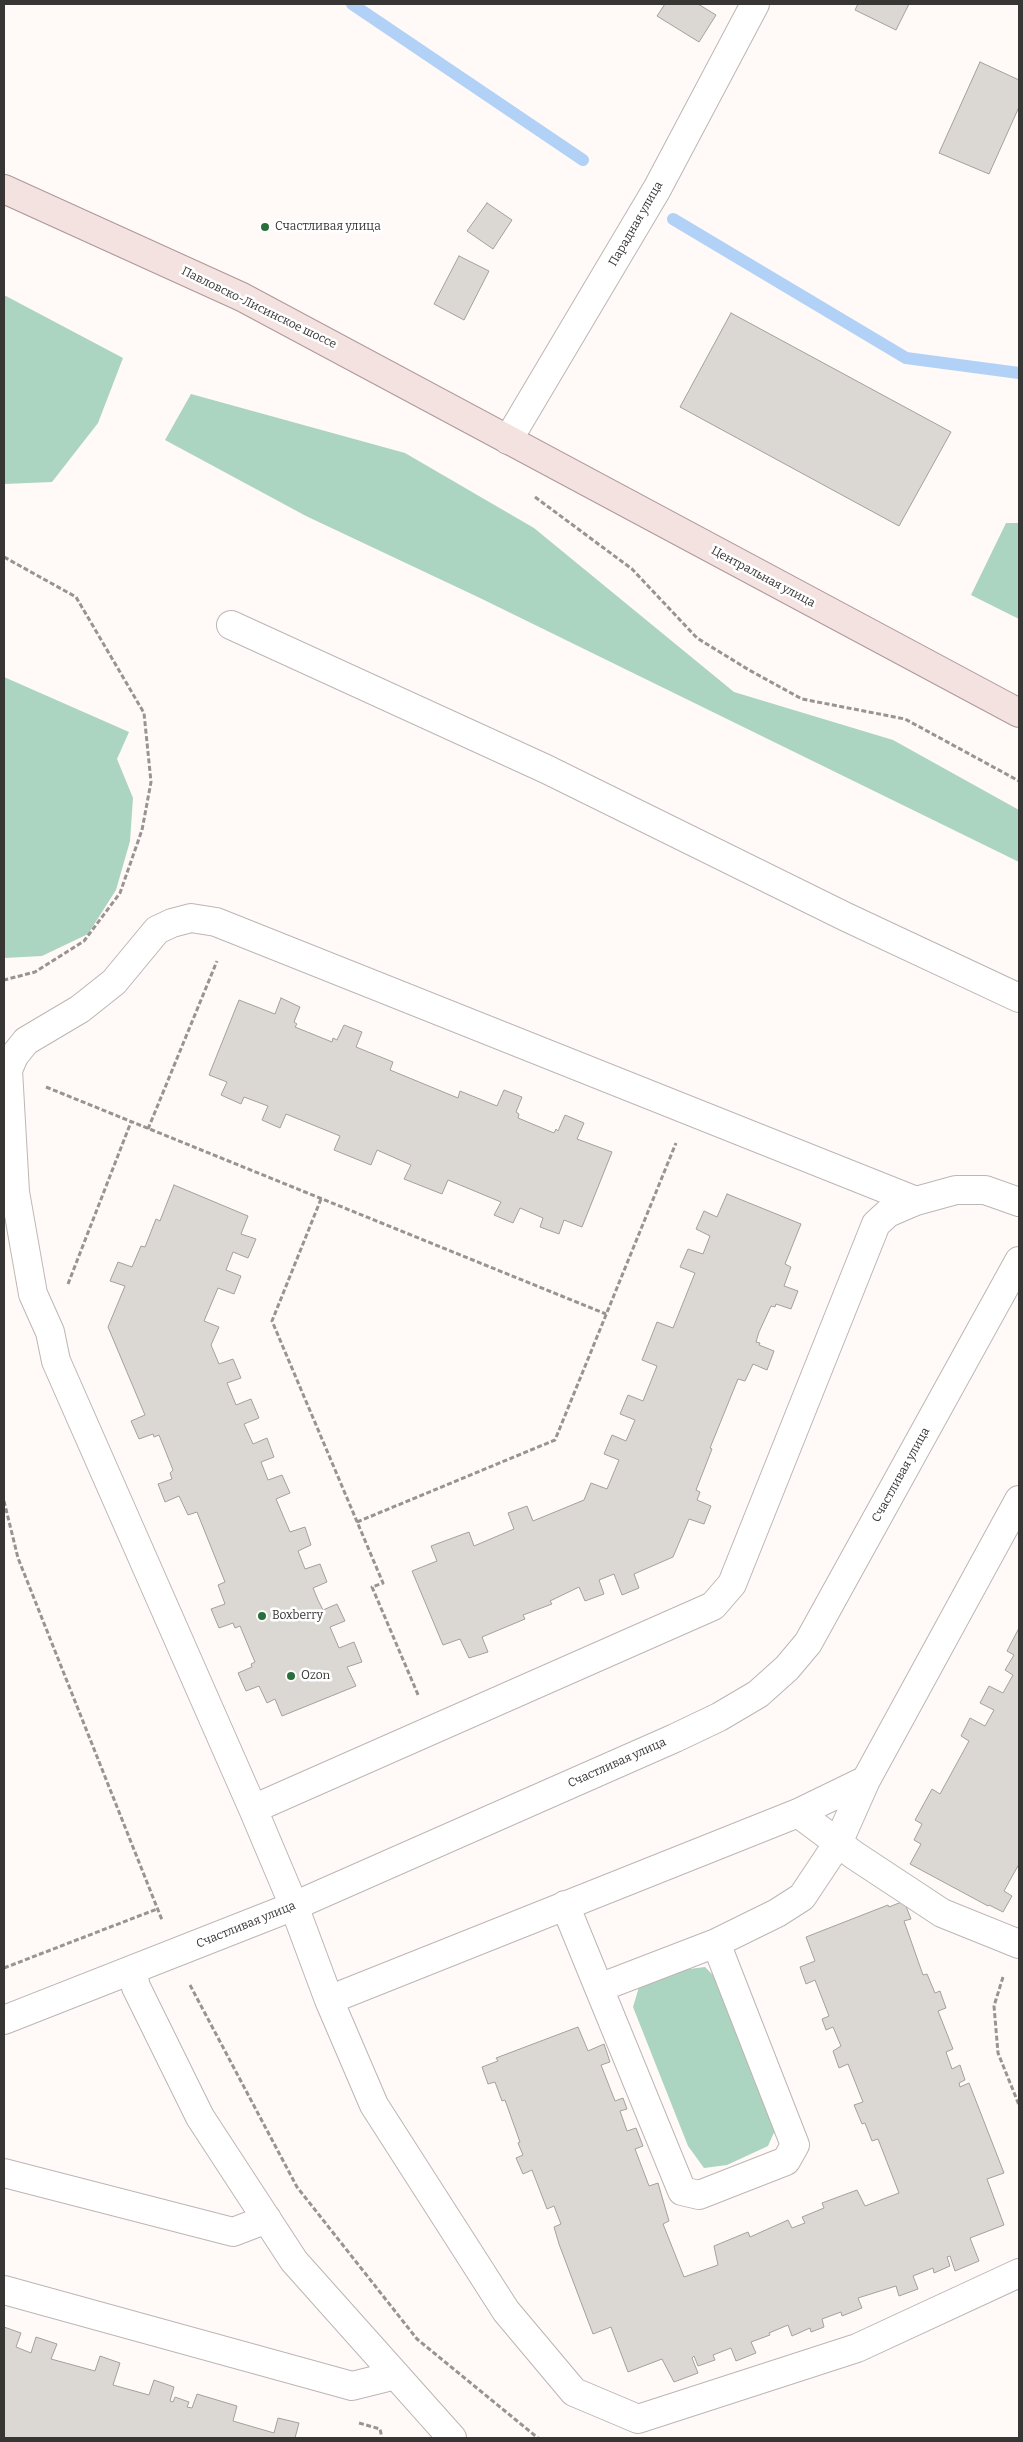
<!DOCTYPE html>
<html>
<head>
<meta charset="utf-8">
<style>
	body { margin:0 }
	#map { position:relative; width:1023px; height:2442px; overflow:hidden; background:#fff9f7; font-family:Bitter,serif }
	canvas { display:block }
	.frame { position:absolute; inset:0; border:5px solid #383535; pointer-events:none }
</style>
</head>
<body>
<div id="map">
<canvas width="1023" height="2442"></canvas>
<div class="frame"></div>
</div>
<script>
const ctx = document.querySelector('canvas').getContext('2d');
ctx.lineJoin = 'round';
function paint(path, color) { ctx.fillStyle = color; ctx.fill(path, 'evenodd'); }
const poly = rows => new Path2D(rows.map(r => 'M' + r).join(''));
function trace(path, color, width, dash) { ctx.strokeStyle = color; ctx.lineWidth = width; ctx.lineCap = dash ? 'butt' : 'round'; ctx.setLineDash(dash || []); ctx.stroke(path); }
function write(font, color, halo, rows, align = 'center') {
  ctx.font = font + ' Bitter,serif'; ctx.lineWidth = 5; ctx.setLineDash([]); ctx.textBaseline = 'middle'; ctx.strokeStyle = halo; ctx.fillStyle = color; for (const [text, x, y, turn = 0] of rows) {
    ctx.save(); ctx.translate(x, y); ctx.rotate((+turn || 0) * Math.PI / 180); ctx.textAlign = isNaN(turn) ? turn : align; if (halo) ctx.strokeText(text, 0, 0); ctx.fillText(text, 0, 0); ctx.restore();
  }
}
const green = poly([
	[4,295,123,358,98,423,52,482,4,484],
	[191,394,405,453,534,528,734,692,893,740,1019,810,1019,862,480,598,306,516,165,440],
	[1006,523,1019,523,1019,619,971,595],
	[4,677,129,732,117,759,133,798,130,841,116,890,88,934,42,956,4,958],
	[705,1967,718,1980,776,2128,768,2146,727,2165,704,2168,688,2146,633,2007,639,1987,674,1971]
]);
const stream = poly([
	[352,4,583,160],
	[673,219,906,358,1019,373]
]);
const building = poly([
	[665,4,698,4,716,15,699,42,657,16,665,4],
	[858,4,909,4,896,30,855,10,858,4],
	[980,62,1019,80,1019,107,989,174,939,153,980,62],
	[487,203,512,220,493,249,467,231,487,203],
	[459,256,489,271,464,320,434,304,459,256],
	[731,313,951,432,899,526,680,407,731,313],
	[281,998,300,1007,294,1022,297,1024,295,1027,332,1042,333,1038,337,1040,344,1025,362,1032,356,1047,393,1062,390,1070,458,1098,460,1091,497,1106,504,1090,522,1097,516,1112,519,1114,518,1118,554,1133,556,1129,558,1131,565,1115,584,1123,577,1139,612,1152,582,1227,564,1220,559,1234,540,1227,543,1218,520,1208,513,1223,494,1215,501,1202,448,1180,442,1194,404,1179,411,1165,377,1150,371,1165,334,1150,340,1136,286,1114,280,1128,262,1120,268,1106,244,1097,241,1104,221,1095,227,1082,209,1075,239,1000,275,1014,281,998],
	[174,1185,248,1216,241,1234,256,1239,248,1258,233,1252,226,1270,241,1276,234,1294,218,1288,204,1321,219,1327,211,1345,219,1364,233,1359,241,1378,227,1383,236,1405,251,1399,259,1418,244,1424,253,1444,267,1438,274,1457,261,1462,268,1480,282,1475,290,1493,276,1499,290,1532,305,1527,311,1545,298,1551,305,1569,320,1564,327,1582,313,1588,318,1600,323,1610,337,1604,345,1621,330,1627,339,1648,354,1642,362,1662,347,1667,356,1686,282,1716,275,1699,267,1703,259,1686,246,1691,238,1673,252,1667,251,1664,255,1662,252,1655,240,1626,235,1628,233,1623,219,1628,211,1609,225,1604,218,1585,225,1582,197,1512,188,1515,179,1496,165,1502,158,1484,172,1479,170,1473,173,1470,159,1435,154,1437,153,1434,139,1439,131,1421,145,1415,108,1327,125,1286,110,1281,118,1262,132,1267,141,1246,145,1247,156,1219,160,1221,174,1185],
	[727,1194,801,1224,785,1264,791,1267,784,1286,798,1291,791,1309,776,1304,775,1307,771,1306,759,1332,756,1342,760,1343,759,1345,774,1351,767,1370,753,1364,745,1381,738,1379,710,1448,712,1449,696,1490,700,1492,697,1500,711,1506,704,1524,689,1519,673,1557,634,1574,639,1588,622,1595,614,1574,599,1580,604,1594,585,1601,579,1587,550,1601,552,1604,523,1615,525,1619,482,1637,488,1652,469,1658,460,1639,443,1645,412,1571,437,1561,431,1546,469,1532,474,1546,514,1529,508,1513,527,1506,533,1521,584,1500,591,1483,607,1489,619,1460,604,1454,612,1435,626,1441,635,1420,620,1414,628,1395,643,1401,657,1366,642,1360,657,1322,673,1328,695,1273,680,1267,688,1249,703,1254,710,1236,696,1229,704,1211,717,1217,727,1194],
	[1019,1628,1019,1864,1004,1891,1012,1896,1003,1912,989,1905,988,1906,910,1864,921,1844,914,1840,922,1824,915,1820,932,1789,940,1794,969,1741,961,1736,970,1718,985,1726,994,1710,980,1703,989,1686,1003,1693,1013,1675,1005,1670,1014,1655,1007,1651,1019,1628],
	[904,1901,911,1919,904,1921,923,1975,927,1974,935,1993,940,1991,946,2008,938,2011,953,2049,946,2052,952,2069,960,2065,965,2080,959,2083,960,2087,969,2083,1004,2173,987,2179,1004,2225,970,2238,979,2261,955,2271,950,2256,947,2257,950,2266,934,2273,933,2268,913,2276,918,2289,899,2296,896,2286,858,2298,862,2308,842,2316,841,2312,822,2319,824,2327,811,2332,810,2328,792,2336,788,2325,769,2333,770,2335,751,2342,756,2353,736,2361,731,2348,713,2355,715,2360,698,2366,694,2356,692,2358,698,2373,674,2382,662,2359,628,2372,611,2327,593,2334,559,2244,554,2227,561,2224,554,2206,547,2209,532,2170,523,2174,516,2158,523,2155,518,2143,520,2142,505,2100,502,2101,495,2082,488,2084,482,2067,498,2061,496,2058,578,2027,588,2051,604,2044,610,2062,601,2065,615,2101,623,2098,627,2109,620,2111,627,2131,636,2128,643,2146,635,2149,649,2186,658,2183,669,2221,663,2224,684,2277,718,2265,714,2246,748,2232,750,2237,788,2220,792,2228,805,2223,802,2217,824,2208,822,2203,857,2190,865,2206,899,2193,878,2139,872,2141,865,2123,862,2124,854,2105,863,2102,848,2064,839,2068,833,2051,841,2046,833,2027,826,2030,822,2019,829,2016,815,1980,806,1984,800,1967,815,1961,806,1937,888,1905,889,1907,904,1901],
	[4,2327,21,2333,16,2347,31,2353,36,2337,57,2344,51,2359,95,2371,100,2356,120,2363,113,2385,149,2395,154,2380,174,2387,170,2401,173,2402,175,2397,189,2402,187,2407,192,2408,197,2394,237,2406,233,2421,274,2433,278,2418,299,2423,295,2438,4,2438,4,2327]
]);
const path = poly([
	[535,497,632,569,697,638,749,670,802,699,905,719,1019,781],
	[4,557,76,597,144,713,151,782,142,830,120,893,84,941,35,972,4,980],
	[46,1087,606,1314],
	[148,1129,217,961],
	[321,1199,272,1321,383,1583,372,1587,419,1697],
	[68,1284,131,1122],
	[4,1501,18,1558,162,1920],
	[357,1522,555,1440,676,1143],
	[4,1968,157,1909],
	[1003,1977,994,2006,998,2053,1019,2105],
	[190,1985,297,2187,417,2339,538,2438],
	[359,2423,380,2429,382,2438]
]);
const minor = poly([
	[508,440,657,189,755,4],
	[231,625,546,769,846,917,1019,998],
	[866,1780,798,1813,329,2000,294,1906,253,1809,56,1361,50,1332,33,1294,15,1192,8,1070,14,1056,26,1041,80,1009,114,982,157,930,172,923,191,918,216,922,916,1201],
	[253,1809,713,1606,732,1584,876,1224,888,1213,916,1201,956,1190,985,1190,1019,1202],
	[798,1813,854,1855,942,1913,1019,1944],
	[565,1905,682,2191,699,2195,786,2161,795,2145,716,1943,599,1988],
	[716,1943,777,1913,802,1897,838,1843,866,1780,1019,1500],
	[132,1970,136,1987,200,2117,294,2261,452,2438],
	[329,2000,374,2105,506,2311,574,2392,638,2419,857,2348,1019,2273],
	[4,2020,294,1906,675,1738,719,1717,758,1694,787,1668,808,1643,1019,1261],
	[4,2173,233,2232,267,2219],
	[4,2290,352,2386,396,2375]
]);
const major = poly([
	[4,189,242,297,1019,713]
]);
const markers = [
	[265,227,5,"#2a6f3b"],
	[262,1616,5,"#2a6f3b"],
	[291,1676,5,"#2a6f3b"]
];
const streetNames = [
	["Парадная улица",636,224,-60],
	["Павловско-Лисинское шоссе",259,308,26],
	["Центральная улица",763,577,28],
	["Счастливая улица",901,1475,-61],
	["Счастливая улица",617,1763,-24],
	["Счастливая улица",246,1925,-22]
];
const poiNames = [
	["Счастливая улица",275,227],
	["Boxberry",272,1616],
	["Ozon",301,1676]
];
paint(green, '#abd5c0');
trace(stream, '#b2d1f7', 12);
paint(building, '#dbd7d3');
trace(building, '#a4a09c', 1);
trace(minor, '#bcb6b4', 30);
trace(major, '#ad9898', 30);
trace(path, '#999493', 3, [5, 2.5]);
trace(minor, '#fff', 28);
trace(major, '#f4e2e1', 28);
for (const [x, y, r, color] of markers) { const dot = new Path2D(); dot.arc(x, y, r, 0, 2 * Math.PI); ctx.fillStyle = color; ctx.fill(dot); trace(dot, '#fff', 2); }
write('12px', '#383535', '#fff', streetNames);
write('12px', '#383535', '#fff', poiNames, 'left');
</script>
</body>
</html>
